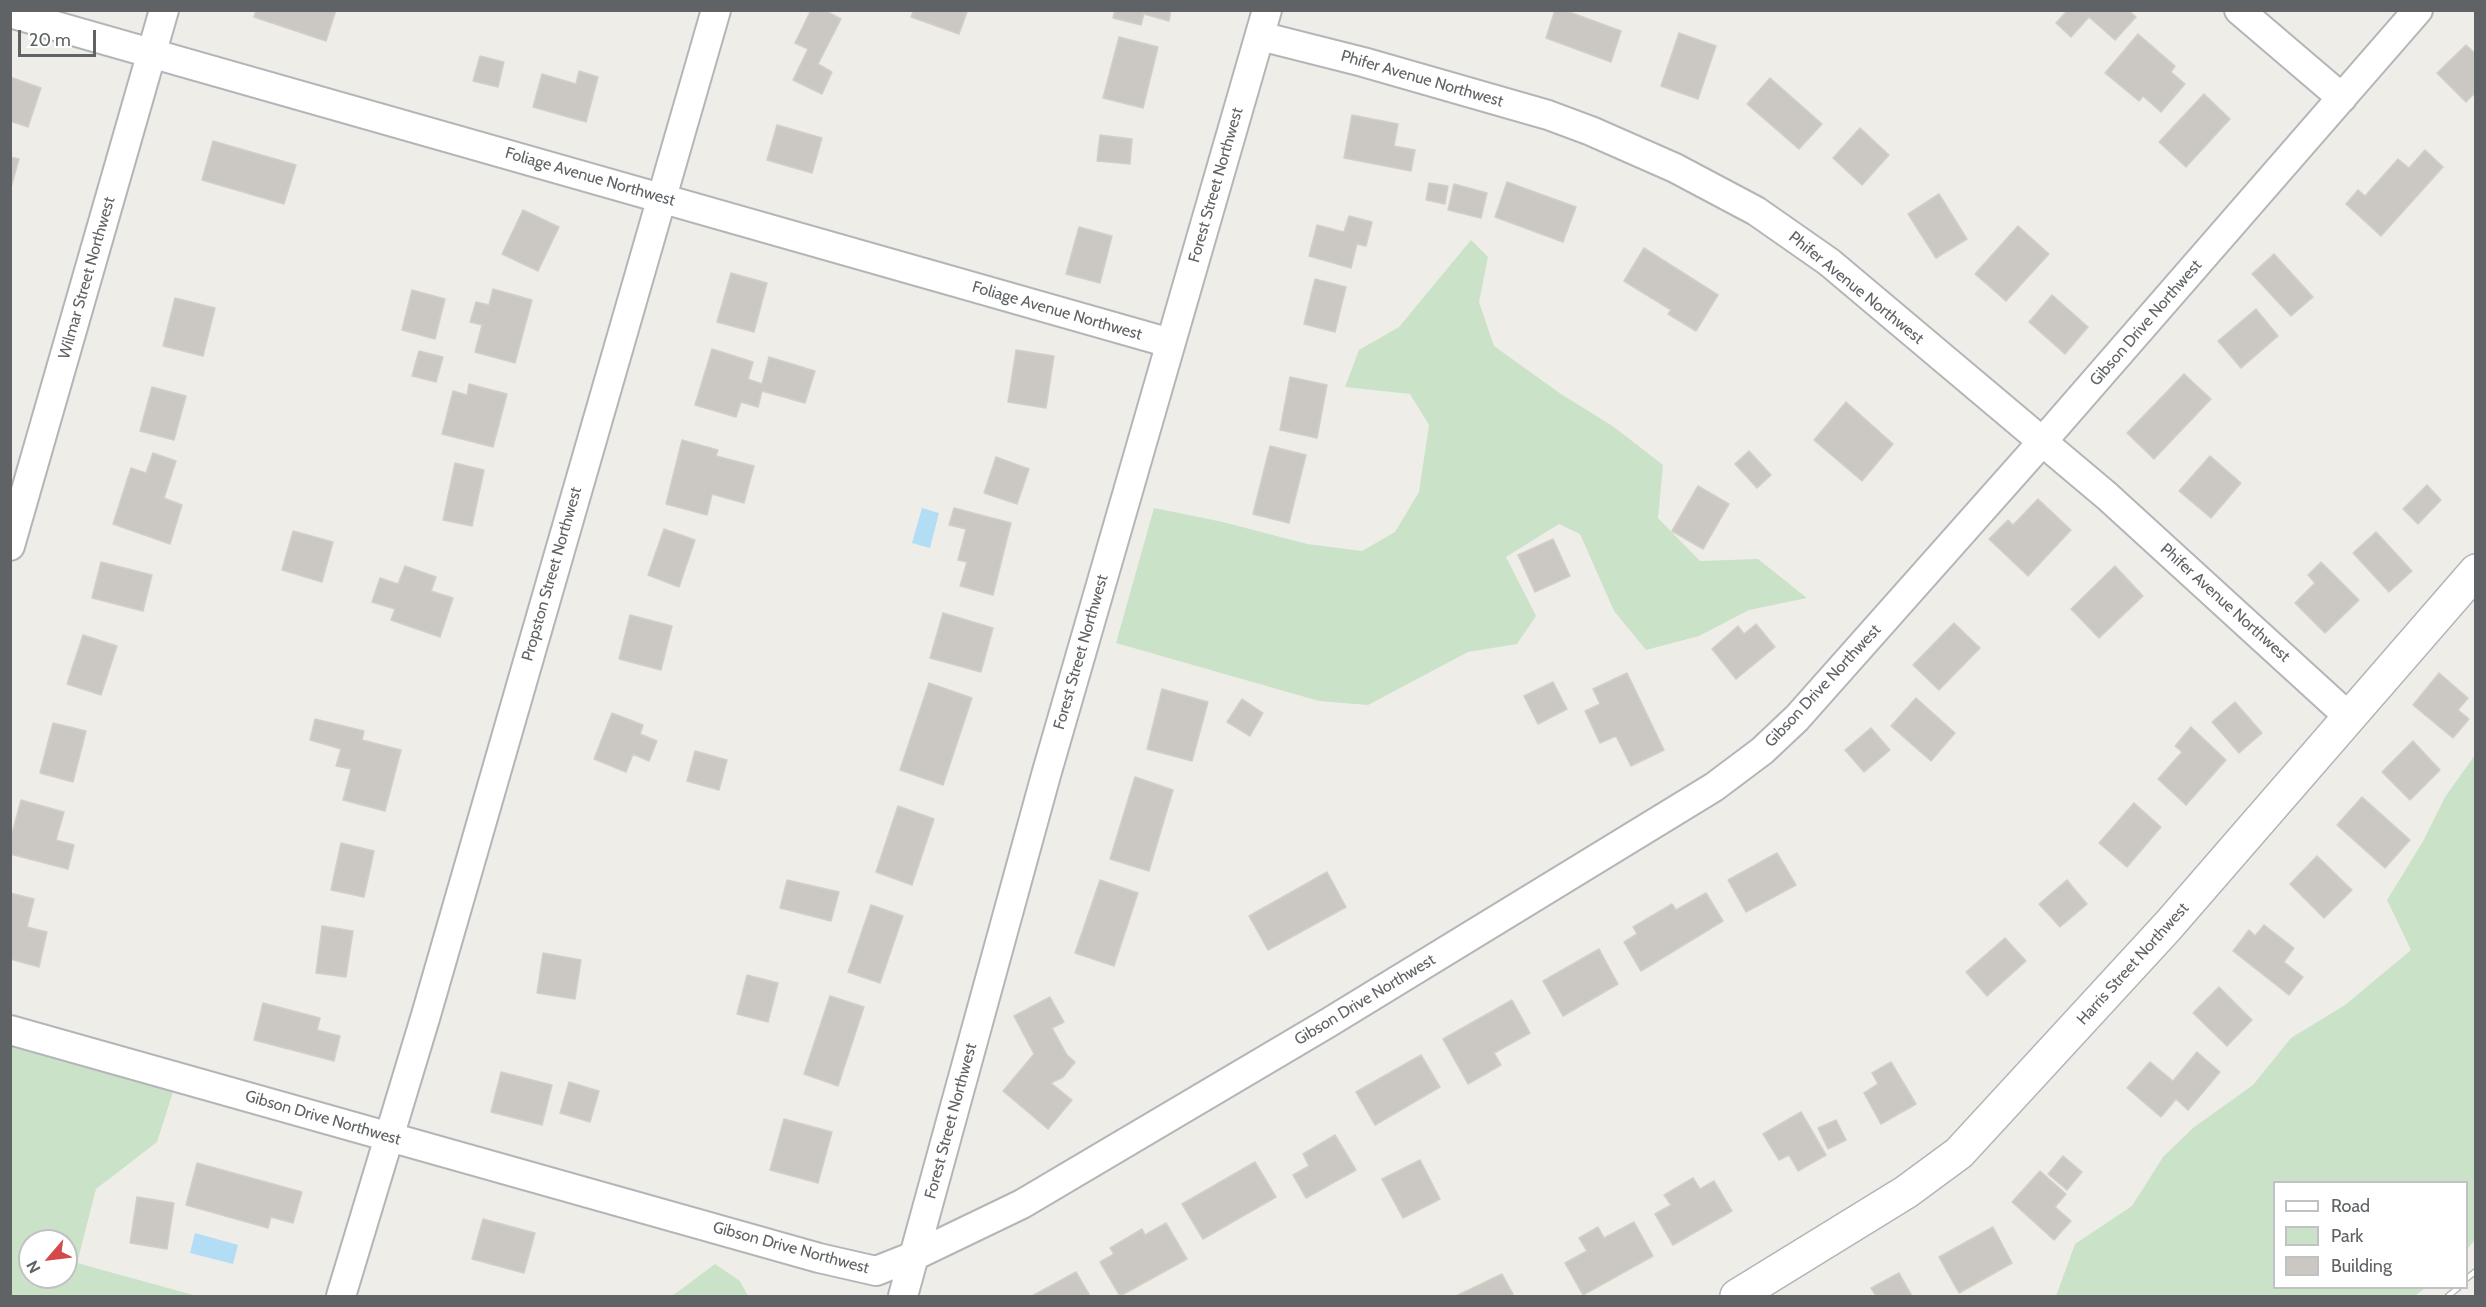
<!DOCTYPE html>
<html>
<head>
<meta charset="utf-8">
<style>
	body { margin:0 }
	#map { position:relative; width:2486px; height:1307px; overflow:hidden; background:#efede8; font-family:Cabin,sans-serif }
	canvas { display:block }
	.frame { position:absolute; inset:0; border:12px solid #5f6366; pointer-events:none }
	.legend { position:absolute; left:2273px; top:1181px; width:195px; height:108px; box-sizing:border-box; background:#fff; border:2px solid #bfc1c2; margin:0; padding:8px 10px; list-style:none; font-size:18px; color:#5f6366 }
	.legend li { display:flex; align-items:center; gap:12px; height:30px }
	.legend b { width:30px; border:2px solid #bfc1c2 }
	.north { position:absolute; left:18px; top:1229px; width:60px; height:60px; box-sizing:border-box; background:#fff; border:2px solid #bfc1c2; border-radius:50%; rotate:242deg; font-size:16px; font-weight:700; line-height:24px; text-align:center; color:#5f6366 }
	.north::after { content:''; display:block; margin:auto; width:21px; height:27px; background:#d44949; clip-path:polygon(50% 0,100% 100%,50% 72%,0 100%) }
	.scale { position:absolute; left:18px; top:30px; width:78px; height:27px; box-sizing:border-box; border:3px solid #5f6366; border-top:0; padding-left:8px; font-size:18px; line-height:21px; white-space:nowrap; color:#5f6366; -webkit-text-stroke:4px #fff; paint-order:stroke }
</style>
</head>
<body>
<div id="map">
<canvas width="2486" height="1307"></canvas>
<div class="frame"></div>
<ul class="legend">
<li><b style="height:8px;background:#fff"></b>Road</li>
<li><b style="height:16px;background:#cae3c8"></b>Park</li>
<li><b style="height:16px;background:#cbc8c4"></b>Building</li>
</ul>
<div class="north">N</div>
<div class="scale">20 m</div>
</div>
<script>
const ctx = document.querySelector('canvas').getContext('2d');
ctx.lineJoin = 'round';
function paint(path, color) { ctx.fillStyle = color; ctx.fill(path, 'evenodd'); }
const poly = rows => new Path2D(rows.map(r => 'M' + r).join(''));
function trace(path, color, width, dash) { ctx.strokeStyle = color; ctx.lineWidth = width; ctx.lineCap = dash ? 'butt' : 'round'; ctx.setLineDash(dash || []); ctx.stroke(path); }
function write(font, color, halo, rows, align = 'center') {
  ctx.font = font + ' Cabin,sans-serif'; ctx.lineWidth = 4.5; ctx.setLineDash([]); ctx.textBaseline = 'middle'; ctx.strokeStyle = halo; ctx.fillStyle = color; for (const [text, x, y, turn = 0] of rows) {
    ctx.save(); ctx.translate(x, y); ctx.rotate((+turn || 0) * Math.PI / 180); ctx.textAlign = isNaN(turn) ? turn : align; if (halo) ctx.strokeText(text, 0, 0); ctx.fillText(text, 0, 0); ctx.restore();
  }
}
const green = poly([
	[1471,240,1488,257,1479,302,1494,346,1561,394,1614,427,1663,465,1658,518,1700,561,1758,559,1807,598,1749,610,1699,636,1646,650,1614,611,1580,534,1559,524,1506,557,1536,616,1517,644,1468,652,1368,705,1319,701,1116,643,1154,508,1223,522,1307,544,1362,551,1395,532,1419,492,1429,425,1410,394,1345,387,1359,350,1399,327],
	[2475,755,2475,1240,2467,1249,2466,1182,2274,1182,2274,1288,2425,1288,2415,1296,2056,1296,2075,1244,2132,1206,2163,1157,2193,1128,2253,1085,2291,1038,2345,1005,2411,950,2387,900,2422,843,2445,797],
	[12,1044,173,1092,157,1142,96,1189,77,1263,197,1296,11,1296,11,1046],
	[30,1241,66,1241,66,1277,30,1277],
	[715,1264,740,1281,748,1296,672,1296]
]);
const water = poly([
	[922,508,939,513,930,548,912,543],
	[195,1233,238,1245,233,1264,190,1253]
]);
const building = poly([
	[256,10,336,10,326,41,254,17,256,10],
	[811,10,824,10,841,19,818,64,832,72,822,94,793,80,808,49,795,43,811,10],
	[914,10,962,10,967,12,959,34,911,17,914,10],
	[1115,10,1171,10,1169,21,1144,14,1141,25,1113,18,1115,10],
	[1555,10,1564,10,1621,31,1611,62,1546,38,1555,10],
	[2068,10,2128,10,2136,17,2115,40,2089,17,2071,37,2056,23,2068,10],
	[1679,33,1716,46,1698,99,1661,86,1679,33],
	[2138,34,2175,66,2171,72,2185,84,2161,112,2143,96,2139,101,2105,73,2138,34],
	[1119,37,1158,47,1143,108,1103,98,1119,37],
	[2466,45,2476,54,2476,92,2466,102,2437,73,2466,45],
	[480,56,504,62,498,87,473,81,480,56],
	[579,71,598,77,586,122,533,107,542,74,576,84,579,71],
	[10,77,41,88,28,127,10,121,10,77],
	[1770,78,1822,124,1799,149,1747,104,1770,78],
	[2204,94,2230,119,2186,167,2159,142,2204,94],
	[1352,115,1398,124,1394,146,1415,150,1411,171,1344,158,1352,115],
	[777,125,822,138,812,173,767,160,777,125],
	[1860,128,1889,155,1862,185,1833,158,1860,128],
	[1100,135,1132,139,1130,164,1097,161,1100,135],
	[213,141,296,165,284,204,202,180,213,141],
	[2425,150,2443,167,2381,236,2346,204,2358,190,2365,196,2398,159,2409,168,2425,150],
	[10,157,19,159,10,191,10,157],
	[1507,182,1576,207,1563,242,1495,217,1507,182],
	[1429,183,1448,186,1445,204,1426,200,1429,183],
	[1454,184,1487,193,1481,218,1448,210,1454,184],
	[1939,194,1967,239,1936,258,1908,214,1939,194],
	[523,210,559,227,538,271,502,254,523,210],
	[1349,216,1372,222,1366,246,1357,244,1351,268,1309,256,1317,225,1344,232,1349,216],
	[2018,226,2049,254,2006,301,1975,274,2018,226],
	[1079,227,1112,236,1100,283,1066,274,1079,227],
	[1644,248,1718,295,1696,331,1668,314,1671,310,1624,281,1644,248],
	[2274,254,2313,297,2291,316,2252,274,2274,254],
	[731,273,767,283,754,332,717,322,731,273],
	[1315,279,1346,287,1335,332,1304,324,1315,279],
	[493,289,532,300,515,363,475,352,482,325,470,322,476,302,489,305,493,289],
	[412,290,445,299,435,339,402,330,412,290],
	[2052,295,2088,327,2065,354,2029,322,2052,295],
	[175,298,215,308,203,356,163,346,175,298],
	[2256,309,2278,336,2241,368,2218,341,2256,309],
	[712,349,753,362,748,379,762,384,769,357,815,371,805,403,762,391,758,407,741,402,736,417,695,405,712,349],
	[1016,350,1054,356,1046,408,1008,402,1016,350],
	[419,351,443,357,436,382,412,376,419,351],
	[2184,374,2211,399,2154,459,2127,433,2184,374],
	[1290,377,1327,385,1317,438,1280,430,1290,377],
	[469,384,507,394,493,447,442,434,453,391,467,395,469,384],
	[152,387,186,396,174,440,140,431,152,387],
	[1846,402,1893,444,1862,481,1814,440,1846,402],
	[682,440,718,450,716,456,754,466,744,503,712,494,707,515,666,504,682,440],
	[1270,446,1306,455,1289,523,1253,514,1270,446],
	[1749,451,1771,475,1757,488,1735,464,1749,451],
	[153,453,176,461,164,498,182,505,170,544,113,524,131,468,146,473,153,453],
	[2210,456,2241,483,2211,518,2179,491,2210,456],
	[996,457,1029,469,1017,504,984,493,996,457],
	[455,463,484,470,472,526,443,520,455,463],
	[2427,485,2441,500,2418,524,2403,509,2427,485],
	[1698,486,1729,504,1703,549,1672,531,1698,486],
	[2038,499,2071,530,2028,576,1989,539,2008,520,2013,525,2038,499],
	[954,508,1011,523,993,595,960,586,967,562,958,560,966,529,949,525,954,508],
	[664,529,695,540,679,587,648,575,664,529],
	[293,531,333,542,322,582,282,570,293,531],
	[2376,532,2412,571,2389,592,2353,553,2376,532],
	[1553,539,1570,576,1535,592,1518,555,1553,539],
	[101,562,152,575,143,611,92,598,101,562],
	[2321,562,2359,600,2325,633,2295,603,2315,583,2308,575,2321,562],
	[405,566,436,577,431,591,453,598,440,637,391,620,395,609,372,602,380,578,398,584,405,566],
	[2115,566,2143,596,2099,638,2071,609,2115,566],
	[943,613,993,628,981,672,930,658,943,613],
	[630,615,672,626,661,670,619,659,630,615],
	[1954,623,1980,648,1939,690,1913,665,1954,623],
	[1756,624,1775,647,1736,679,1712,649,1738,626,1744,634,1756,624],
	[83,635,117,646,101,695,67,684,83,635],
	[1627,673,1664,750,1631,766,1616,736,1600,743,1585,711,1600,704,1593,689,1627,673],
	[2439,673,2468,698,2458,710,2469,719,2453,738,2413,705,2439,673],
	[1553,682,1567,709,1538,724,1524,696,1553,682],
	[929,683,972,698,943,785,900,770,929,683],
	[1162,689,1208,702,1192,761,1147,749,1162,689],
	[1916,698,1955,733,1931,761,1891,726,1916,698],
	[1242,699,1263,713,1250,736,1227,722,1242,699],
	[2235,702,2262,733,2239,753,2212,722,2235,702],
	[612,713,643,725,640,734,657,741,649,761,633,754,626,772,594,759,612,713],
	[315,719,364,731,362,740,401,750,385,811,343,800,351,769,336,766,341,749,310,740,315,719],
	[53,723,86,731,73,782,40,773,53,723],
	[2191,727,2226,760,2186,805,2158,779,2182,752,2175,746,2191,727],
	[1871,728,1890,750,1864,772,1845,750,1871,728],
	[2413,741,2440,770,2410,800,2382,772,2413,741],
	[695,751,727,760,719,790,687,781,695,751],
	[1135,777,1173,790,1149,871,1110,859,1135,777],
	[2362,797,2410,840,2385,868,2337,825,2362,797],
	[21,800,64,812,56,840,74,845,68,869,10,854,10,841,21,800],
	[2134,803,2161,827,2127,867,2099,843,2134,803],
	[898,806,934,819,912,885,876,872,898,806],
	[341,843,374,851,364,897,331,890,341,843],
	[1777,853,1796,885,1746,912,1728,880,1777,853],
	[2317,856,2352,890,2324,918,2290,884,2317,856],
	[1327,872,1346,907,1268,950,1249,916,1327,872],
	[787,880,839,892,831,921,780,908,787,880],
	[1100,880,1138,893,1114,966,1075,953,1100,880],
	[2067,880,2087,904,2060,927,2039,904,2067,880],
	[10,893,34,899,27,927,47,932,39,967,10,959,10,893],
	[1706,893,1723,921,1641,971,1624,942,1637,934,1633,927,1672,904,1676,910,1706,893],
	[871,905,903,916,880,983,848,972,871,905],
	[2264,925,2294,948,2284,962,2303,977,2289,995,2233,951,2249,930,2255,936,2264,925],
	[322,926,353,931,346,977,316,973,322,926],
	[2005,938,2026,961,1987,996,1966,972,2005,938],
	[1599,949,1618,984,1563,1016,1543,981,1599,949],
	[543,953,581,960,575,999,537,993,543,953],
	[747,975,778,983,768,1022,737,1014,747,975],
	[2219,987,2252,1020,2227,1046,2193,1013,2219,987],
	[830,996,864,1007,838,1086,804,1074,830,996],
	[1050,997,1064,1022,1052,1028,1067,1055,1075,1062,1063,1077,1051,1083,1072,1100,1048,1129,1003,1091,1034,1054,1014,1016,1050,997],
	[1512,1000,1530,1033,1494,1053,1501,1065,1468,1084,1443,1039,1512,1000],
	[263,1003,320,1018,317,1030,340,1036,334,1061,254,1040,263,1003],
	[2197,1052,2220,1072,2188,1110,2176,1099,2161,1117,2127,1088,2150,1062,2173,1081,2197,1052],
	[1421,1055,1440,1087,1375,1125,1356,1092,1421,1055],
	[1891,1062,1916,1104,1881,1124,1864,1093,1878,1084,1872,1073,1891,1062],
	[501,1072,552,1085,542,1125,491,1112,501,1072],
	[569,1082,599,1091,590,1122,560,1113,569,1082],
	[1801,1112,1826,1155,1798,1171,1789,1155,1779,1160,1763,1134,1801,1112],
	[784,1119,832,1132,818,1183,770,1170,784,1119],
	[1836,1120,1846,1140,1828,1149,1818,1128,1836,1120],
	[1335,1135,1356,1170,1306,1198,1293,1175,1309,1166,1303,1154,1335,1135],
	[2063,1156,2082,1172,2067,1190,2048,1174,2063,1156],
	[1420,1160,1440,1199,1403,1218,1382,1179,1420,1160],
	[1255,1162,1276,1197,1203,1239,1182,1204,1255,1162],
	[197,1163,302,1192,293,1223,271,1217,268,1228,186,1205,197,1163],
	[2040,1171,2066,1194,2055,1207,2071,1221,2054,1240,2012,1202,2040,1171],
	[1693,1178,1700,1189,1714,1181,1732,1211,1673,1245,1655,1214,1671,1205,1664,1195,1693,1178],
	[137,1197,174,1203,167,1249,130,1243,137,1197],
	[483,1219,535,1233,524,1273,472,1259,483,1219],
	[1634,1222,1653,1256,1583,1295,1565,1263,1587,1251,1579,1238,1598,1227,1604,1238,1634,1222],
	[1166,1223,1187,1259,1120,1296,1100,1262,1114,1254,1110,1248,1142,1229,1145,1235,1166,1223],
	[1993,1227,2012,1263,1959,1293,1939,1257,1993,1227],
	[1076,1272,1090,1296,1032,1296,1076,1272],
	[1899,1273,1912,1296,1876,1296,1871,1288,1899,1273],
	[1502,1274,1514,1296,1456,1296,1502,1274]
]);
const street = poly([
	[2239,10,2342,98],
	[10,13,1170,343],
	[1260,36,1363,62,1548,115,1591,131,1675,168,1756,211,1829,262,2107,496,2349,717],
	[10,546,164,10],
	[10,1030,819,1258,876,1271,914,1256,1022,1204,1328,1023,1714,787,1762,751,1797,718,2042,442,2418,10],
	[341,1296,426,1015,716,10],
	[903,1296,1046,775,1267,10]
]);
const secondary = poly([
	[1737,1296,1906,1192,1959,1153,2168,926,2476,571]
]);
const rail = poly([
	[2466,1279,2476,1271],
	[2448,1296,2458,1288]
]);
const streetNames = [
	["Phifer Avenue Northwest",1422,79,16],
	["Foliage Avenue Northwest",590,177,16],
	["Forest Street Northwest",1216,185,-74],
	["Wilmar Street Northwest",87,278,-74],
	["Phifer Avenue Northwest",1856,288,39],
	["Foliage Avenue Northwest",1057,311,16],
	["Gibson Drive Northwest",2146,323,-49],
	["Propston Street Northwest",552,574,-74],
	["Phifer Avenue Northwest",2225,603,42],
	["Forest Street Northwest",1081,652,-74],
	["Gibson Drive Northwest",1823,686,-47],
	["Harris Street Northwest",2133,964,-48],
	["Gibson Drive Northwest",1365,1000,-31],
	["Gibson Drive Northwest",323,1118,16],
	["Forest Street Northwest",951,1121,-75],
	["Gibson Drive Northwest",791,1248,15]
];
paint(green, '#cae3c8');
paint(water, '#b3ddf5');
paint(building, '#cbc8c4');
trace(building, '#d3cfc7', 1.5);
trace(street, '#b3b5b8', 32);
trace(secondary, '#b2b5b8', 36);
trace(street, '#fff', 28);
trace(secondary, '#fff', 33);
trace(rail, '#b3b4b4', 7);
trace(rail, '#fff', 4.5, [14]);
write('16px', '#5f6366', '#fff', streetNames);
</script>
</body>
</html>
